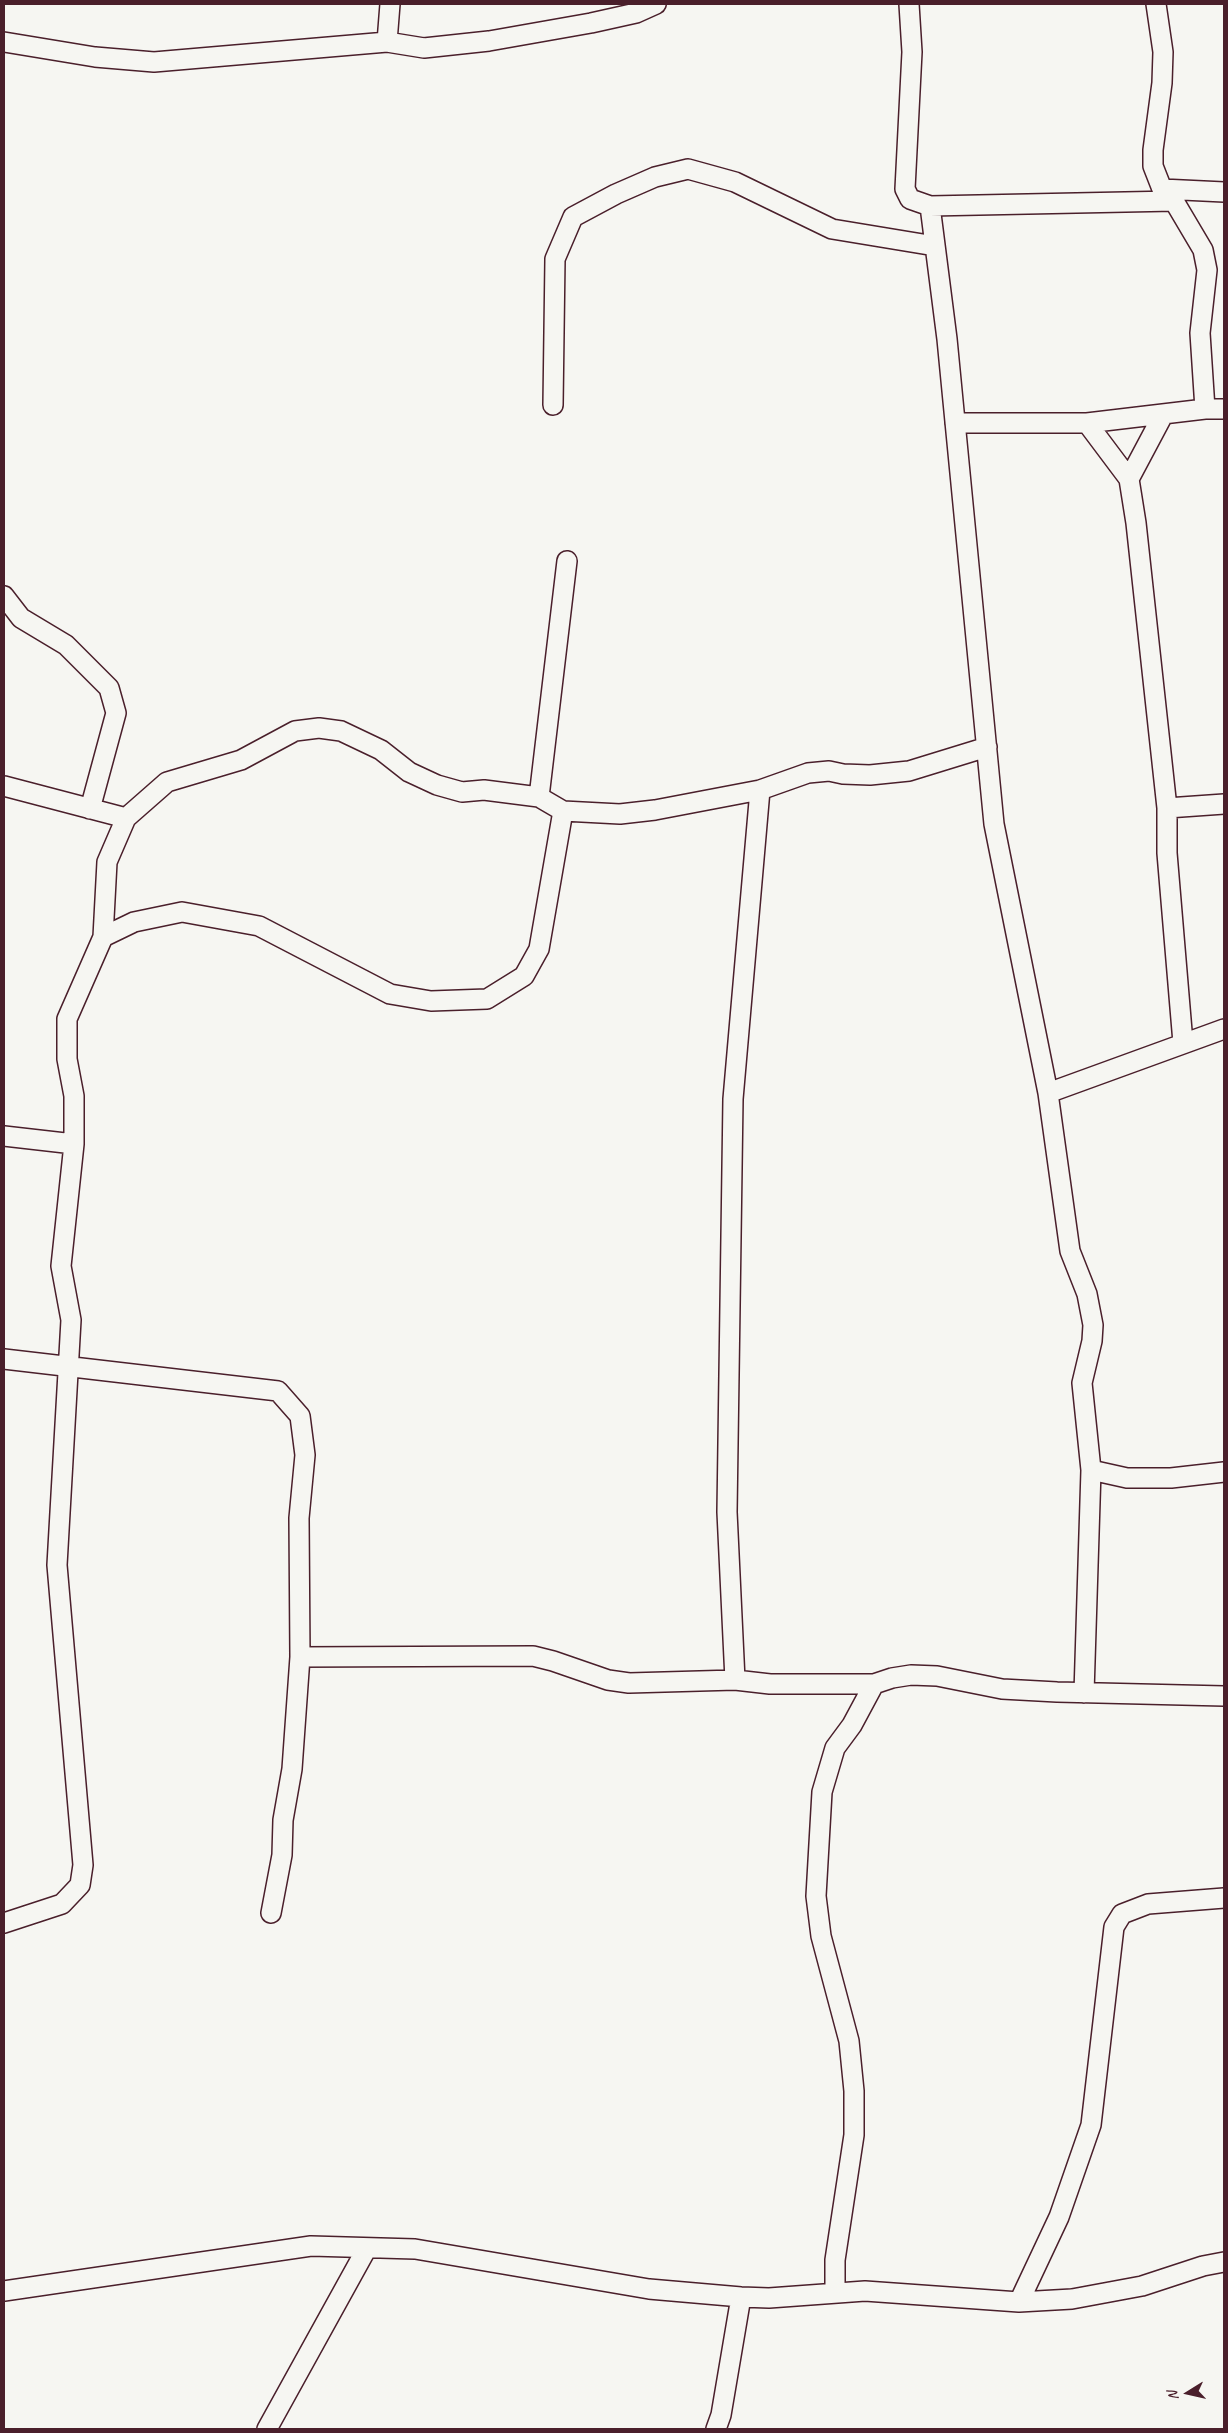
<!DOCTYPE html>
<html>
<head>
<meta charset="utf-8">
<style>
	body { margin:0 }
	#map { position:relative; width:1228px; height:2433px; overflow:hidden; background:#f6f6f2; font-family:Caveat,sans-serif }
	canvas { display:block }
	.frame { position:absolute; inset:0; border:5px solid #4a1f2b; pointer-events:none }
	.north { position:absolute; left:1163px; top:2368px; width:50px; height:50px; -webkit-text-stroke:4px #f6f6f2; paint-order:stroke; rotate:260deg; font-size:14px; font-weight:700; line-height:20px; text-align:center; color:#4a1f2b }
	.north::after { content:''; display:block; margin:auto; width:18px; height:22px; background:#4a1f2b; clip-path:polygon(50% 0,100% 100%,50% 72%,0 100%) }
</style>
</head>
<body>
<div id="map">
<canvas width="1228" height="2433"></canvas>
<div class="frame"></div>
<div class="north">N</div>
</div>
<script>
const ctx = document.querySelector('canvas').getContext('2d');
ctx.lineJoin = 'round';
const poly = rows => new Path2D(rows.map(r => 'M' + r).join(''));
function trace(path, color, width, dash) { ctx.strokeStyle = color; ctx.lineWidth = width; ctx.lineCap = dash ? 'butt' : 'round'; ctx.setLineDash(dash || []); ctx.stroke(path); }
const street = poly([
	[909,4,912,52,905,189,910,199,930,206,1174,201],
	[1156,4,1163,52,1162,83,1153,150,1153,166,1162,189,1174,201,1203,250,1207,270,1200,333,1205,409],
	[4,42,95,57,154,62,387,42,424,48,489,41,591,23,636,13,656,4],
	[387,42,390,4],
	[1162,189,1224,192],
	[930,206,947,339,994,824,1048,1093,1070,1251,1087,1294,1093,1325,1092,1341,1082,1383,1091,1470,1084,1693],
	[553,405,555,259,573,217,616,194,655,177,688,169,735,182,832,229,935,246],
	[955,423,1087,423,1205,409,1224,409],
	[1087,423,1129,479,1136,523,1167,808,1167,853,1183,1043],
	[1129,479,1163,415],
	[4,596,21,618,66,645,109,688,116,713,90,809],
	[4,786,126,818],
	[539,797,567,561],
	[1167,808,1224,804],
	[103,937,134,922,182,912,259,926,390,994,431,1001,487,999,524,976,539,949,563,811],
	[1048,1093,1224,1029],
	[4,1136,74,1144],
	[4,1359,278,1391,300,1416,305,1455,299,1518,300,1657,292,1769,283,1820,282,1855,271,1913],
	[1091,1470,1127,1478,1171,1478,1224,1472],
	[300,1657,533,1656,553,1661,608,1680,629,1683,735,1680,770,1684,874,1684,892,1678,911,1675,937,1676,1002,1689,1057,1692,1224,1696],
	[735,1680,727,1512,733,1099,760,790],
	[4,1923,62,1904,80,1885,83,1865,57,1565,71,1320,61,1266,74,1144,74,1096,67,1059,67,1019,103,937,107,862,126,818,167,782,241,760,295,731,319,728,341,731,381,750,409,772,437,785,462,792,484,790,539,797,563,811,620,814,655,810,760,790,808,773,829,771,843,774,870,775,909,771,987,747],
	[4,2291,311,2246,415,2249,649,2289,741,2297,769,2298,865,2291,1019,2302,1072,2299,1142,2286,1203,2266,1224,2262],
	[835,2293,835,2260,854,2135,854,2091,849,2041,821,1936,816,1896,822,1792,835,1748,852,1725,874,1684],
	[1019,2302,1059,2217,1091,2125,1114,1927,1122,1914,1148,1904,1224,1898],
	[267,2429,367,2248],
	[716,2429,721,2415,741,2297]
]);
trace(street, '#4a1f2b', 22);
trace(street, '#f6f6f2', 19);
</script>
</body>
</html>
